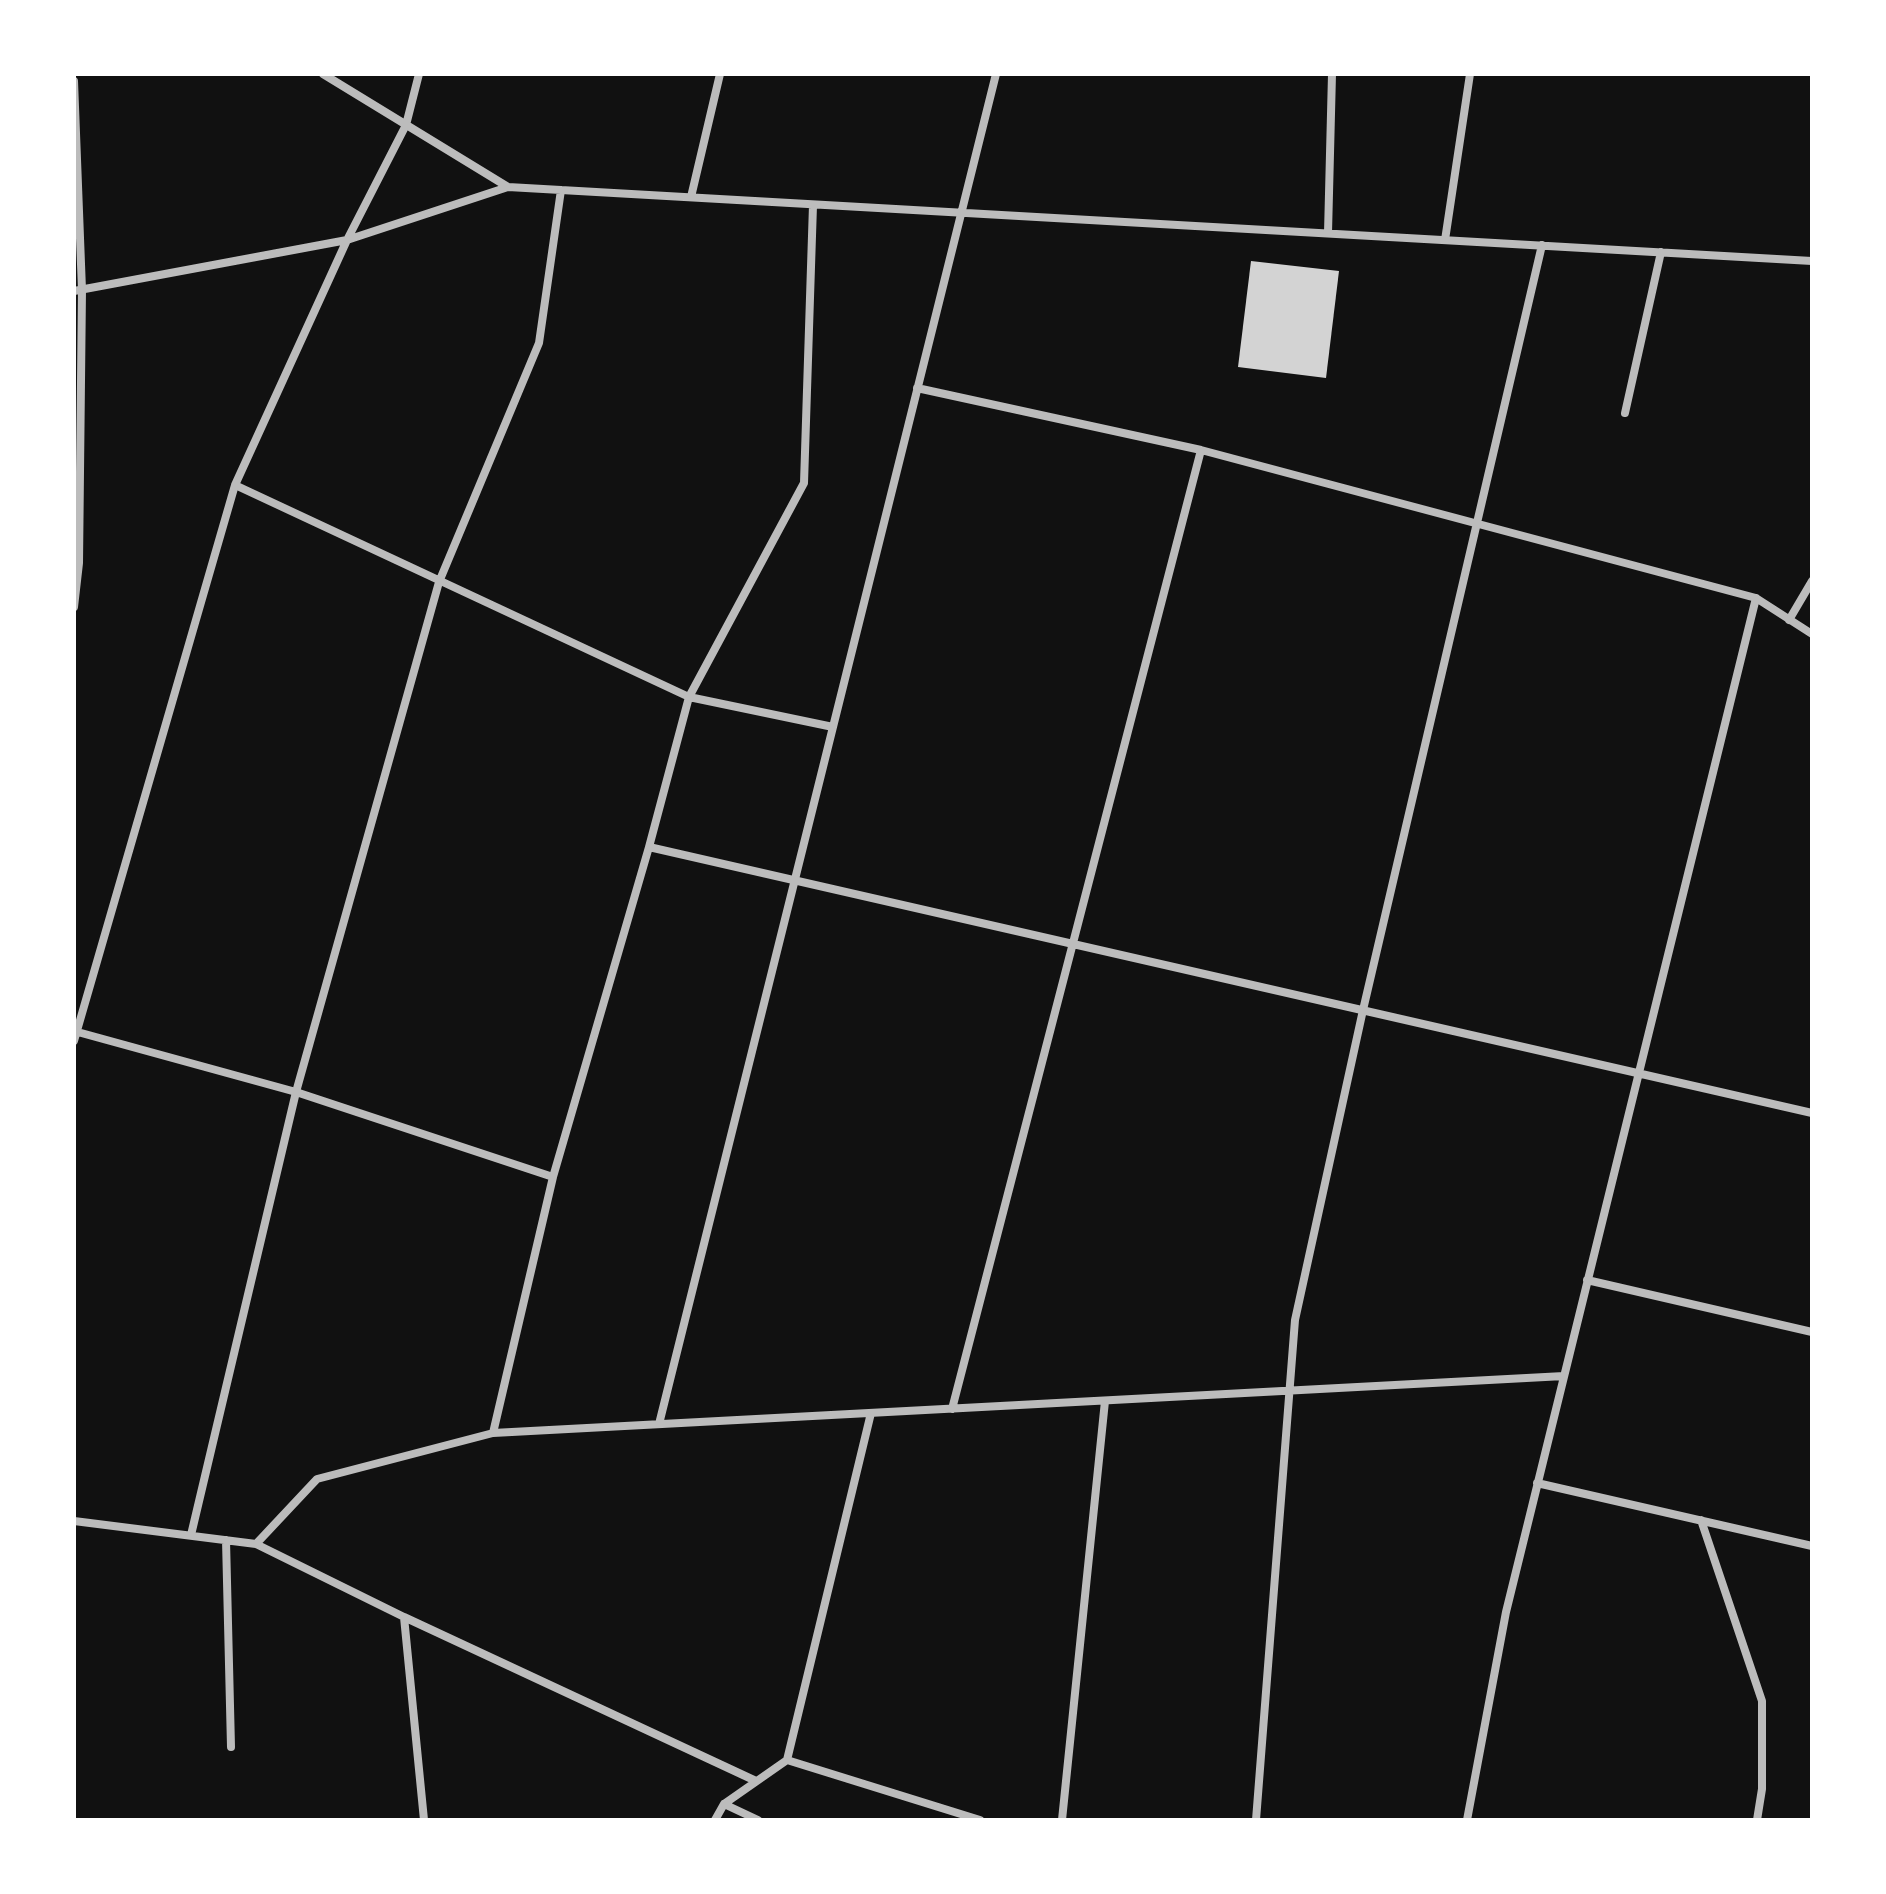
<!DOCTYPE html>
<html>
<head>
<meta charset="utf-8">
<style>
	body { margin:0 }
	#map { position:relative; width:1886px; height:1894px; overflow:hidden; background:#111; font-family:Barlow,sans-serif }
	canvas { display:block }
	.frame { position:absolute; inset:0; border:76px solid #fff; pointer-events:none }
</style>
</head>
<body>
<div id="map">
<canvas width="1886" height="1894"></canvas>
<div class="frame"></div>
</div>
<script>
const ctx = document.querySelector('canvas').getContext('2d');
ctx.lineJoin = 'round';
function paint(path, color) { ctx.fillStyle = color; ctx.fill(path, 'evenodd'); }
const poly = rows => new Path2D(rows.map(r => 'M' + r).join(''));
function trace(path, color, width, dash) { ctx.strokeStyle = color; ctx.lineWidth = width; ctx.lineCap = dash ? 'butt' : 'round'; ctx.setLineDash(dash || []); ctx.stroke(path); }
const building = poly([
	[1251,261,1339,271,1326,378,1238,367]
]);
const minor = poly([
	[323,74,508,187],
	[74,81,82,290,79,563,74,607],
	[691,197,720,74],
	[1328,233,1332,74],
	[1445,240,1470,74],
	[74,291,347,240,508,187,1812,261],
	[917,388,1201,450,1756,598,1812,634],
	[1625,413,1661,252],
	[235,485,689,697,833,727],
	[1789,620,1812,581],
	[649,847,1812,1113],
	[74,1031,296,1092,553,1177],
	[74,1041,235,485,347,240,406,125,419,74],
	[1587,1280,1812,1332],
	[952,1409,1201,450],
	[659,1424,996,74],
	[493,1433,553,1177,649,847,689,697,804,483,813,205],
	[1537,1483,1812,1546],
	[1701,1520,1762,1701,1762,1789,1757,1820],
	[74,1521,256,1544,404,1617,756,1781],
	[191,1535,296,1092,439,582,539,343,561,190],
	[226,1540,231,1747],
	[256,1544,317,1479,493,1433,1564,1376],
	[404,1617,424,1820],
	[787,1760,980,1820],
	[724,1804,758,1820],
	[715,1820,724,1804,787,1760,871,1413],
	[1062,1820,1105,1401],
	[1256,1820,1295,1320,1363,1010,1542,245],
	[1467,1820,1506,1612,1756,598]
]);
paint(building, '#d3d3d3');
trace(minor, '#bcbcbc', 8);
</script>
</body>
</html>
